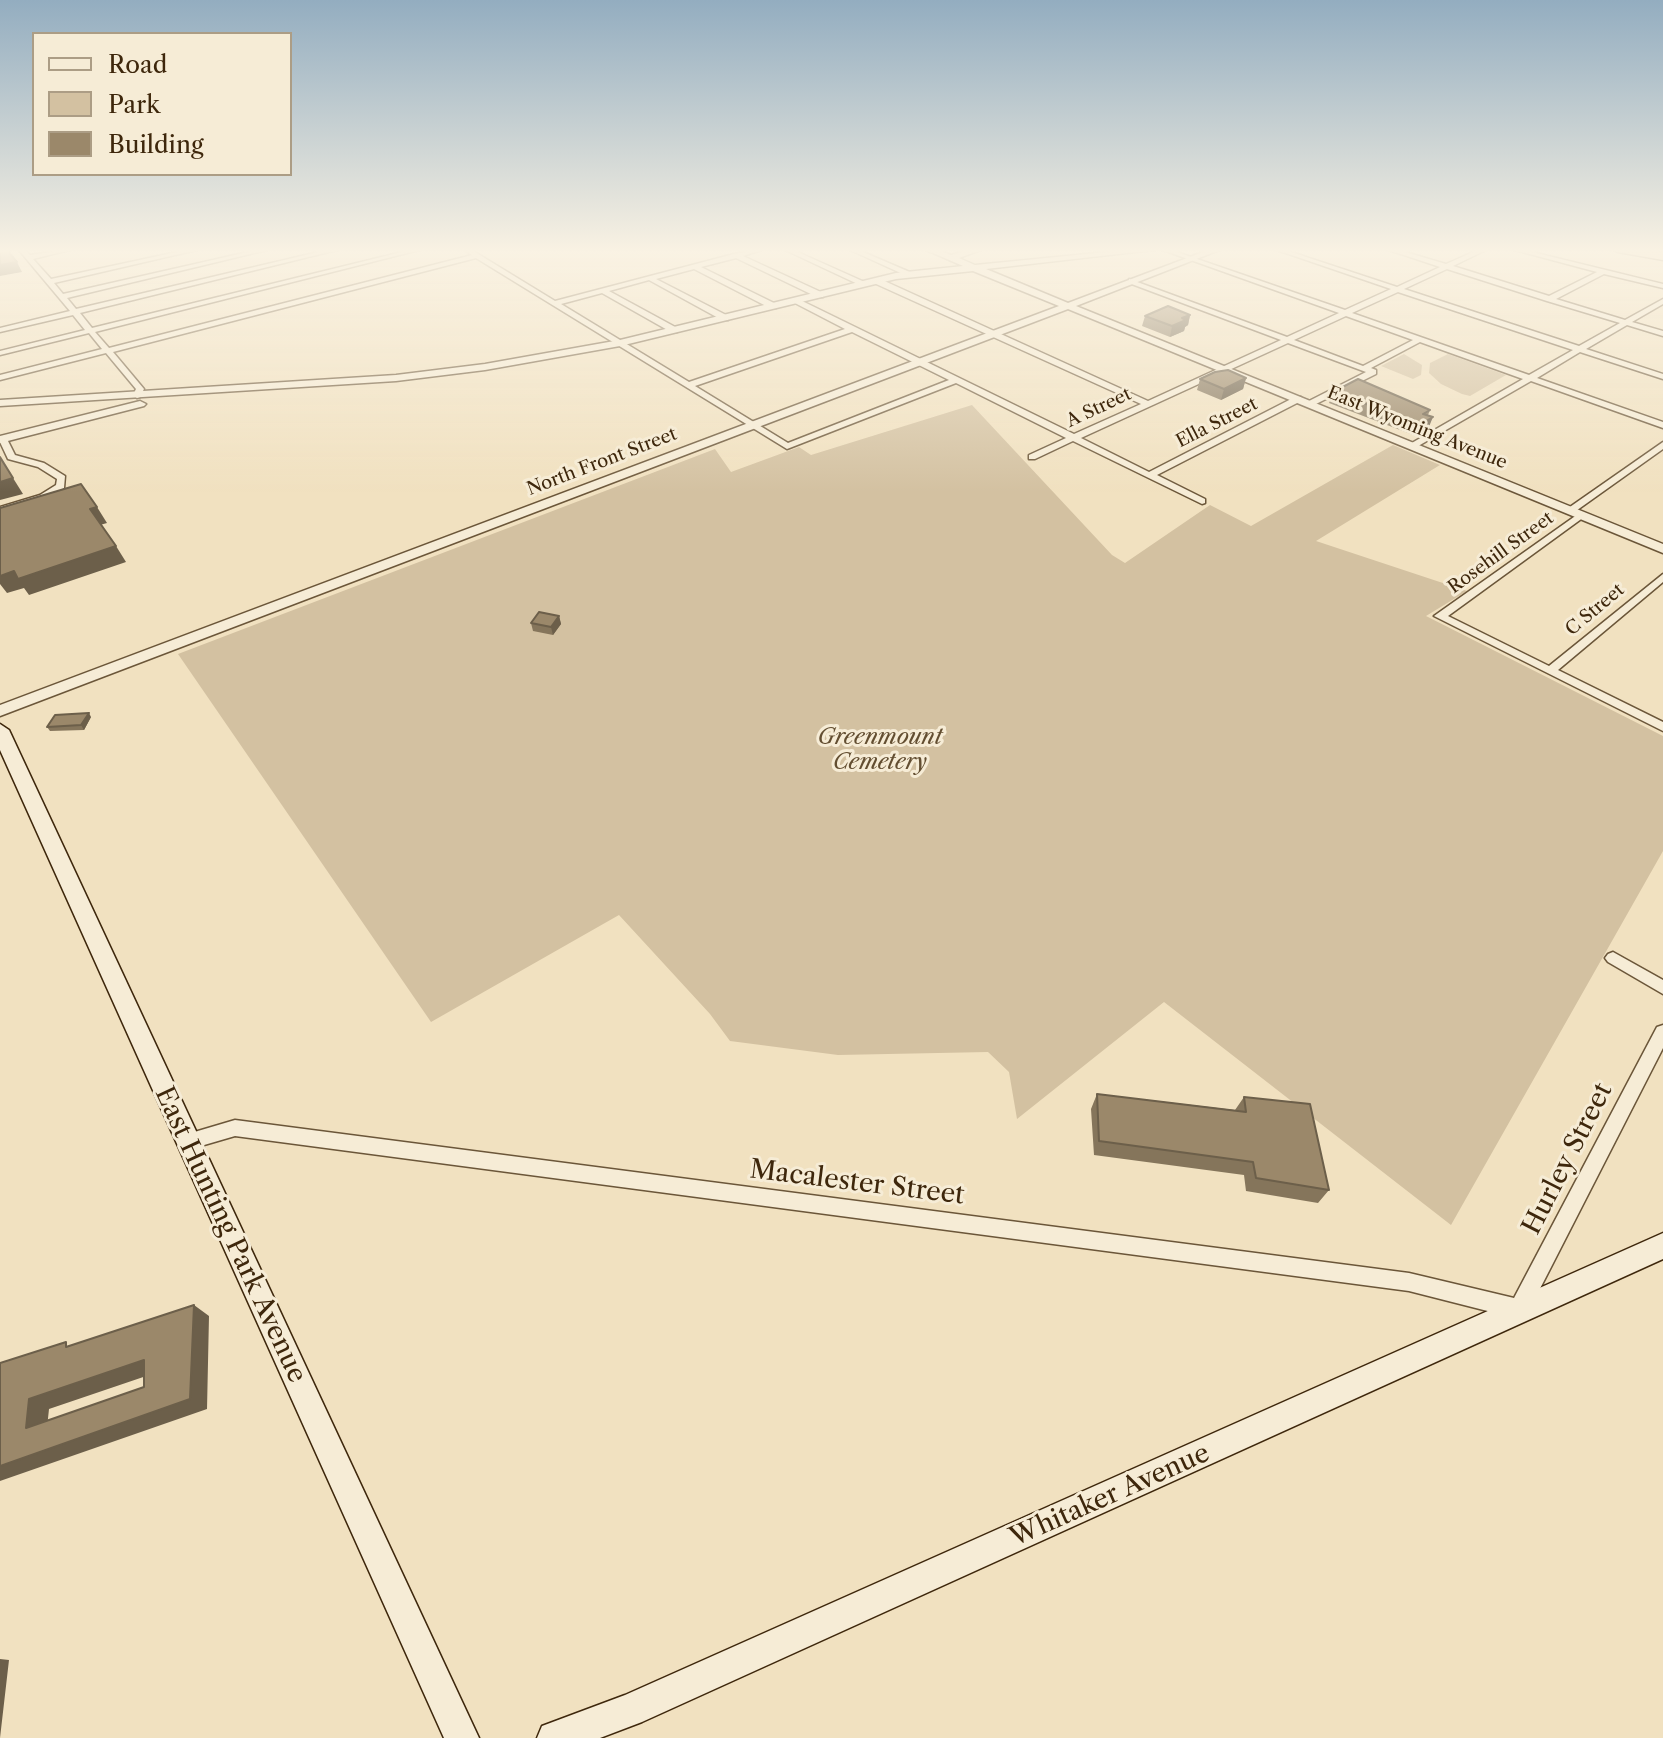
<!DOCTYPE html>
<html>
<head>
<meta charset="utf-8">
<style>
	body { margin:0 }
	#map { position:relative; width:1663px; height:1738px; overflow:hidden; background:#f1e1c0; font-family:"Libre Caslon Text",serif }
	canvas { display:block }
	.legend { position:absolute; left:32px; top:32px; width:260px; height:144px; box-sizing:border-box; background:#f6ecd6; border:2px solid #ac9d85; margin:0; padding:10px 14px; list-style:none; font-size:24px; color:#3e270c }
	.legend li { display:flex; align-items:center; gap:16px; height:40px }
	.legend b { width:40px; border:2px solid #ac9d85 }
</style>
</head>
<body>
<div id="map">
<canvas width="1663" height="1738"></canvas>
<ul class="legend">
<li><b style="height:10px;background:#f6ecd6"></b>Road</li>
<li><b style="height:22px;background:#d3c1a1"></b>Park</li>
<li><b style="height:22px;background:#9b886a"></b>Building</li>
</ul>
</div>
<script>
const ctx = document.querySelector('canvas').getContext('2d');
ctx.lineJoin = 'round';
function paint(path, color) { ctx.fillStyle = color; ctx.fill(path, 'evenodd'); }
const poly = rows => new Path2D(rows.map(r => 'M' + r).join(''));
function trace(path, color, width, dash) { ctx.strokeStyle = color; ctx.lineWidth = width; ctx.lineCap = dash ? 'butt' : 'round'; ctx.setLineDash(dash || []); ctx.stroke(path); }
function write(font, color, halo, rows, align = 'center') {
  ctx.font = font + ' "Libre Caslon Text",serif'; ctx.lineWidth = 6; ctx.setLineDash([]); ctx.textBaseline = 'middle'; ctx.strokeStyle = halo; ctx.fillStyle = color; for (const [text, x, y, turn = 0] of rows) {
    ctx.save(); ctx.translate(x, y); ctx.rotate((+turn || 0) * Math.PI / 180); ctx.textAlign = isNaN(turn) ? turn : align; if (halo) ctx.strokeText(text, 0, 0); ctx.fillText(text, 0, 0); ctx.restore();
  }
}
const green = poly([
	[1404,354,1422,365,1421,375,1413,379,1381,366],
	[1448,354,1506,375,1470,396,1462,394,1441,384,1429,373,1430,363],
	[972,405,1112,555,1125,563,1210,505,1251,526,1393,445,1440,465,1316,541,1467,591,1426,616,1663,736,1663,851,1451,1225,1164,1002,1017,1119,1009,1072,988,1052,838,1055,730,1041,710,1014,619,915,431,1022,178,654,715,449,731,472,799,447,811,455]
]);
const minor = poly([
	[18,249,24,249,30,255,73,249,33,259,51,279,191,249,201,249,54,283,63,294,261,249,271,249,67,298,76,309,331,249,341,249,80,313,92,328,414,249,423,249,95,332,109,348,472,255,463,249,470,249,555,301,734,254,764,249,743,256,823,293,823,297,817,297,736,258,701,267,776,304,776,308,770,308,694,269,656,279,728,316,728,320,722,320,649,280,609,291,677,328,677,332,671,332,602,293,561,304,689,382,845,329,791,301,798,299,1074,434,1141,404,874,283,874,279,880,279,1148,401,1281,340,1129,283,1129,279,1287,337,1339,313,1160,249,1168,249,1345,310,1391,289,1274,249,1282,249,1397,287,1440,267,1386,249,1395,249,1446,264,1480,249,1488,249,1453,266,1549,296,1597,272,1511,249,1520,249,1663,284,1663,288,1604,274,1556,299,1625,320,1663,299,1663,304,1632,322,1663,331,1663,336,1627,325,1586,349,1663,374,1663,379,1580,352,1537,378,1663,422,1663,428,1531,381,1413,449,1410,448,1410,444,1523,379,1420,342,1371,368,1376,370,1376,374,1310,407,1306,404,1307,402,1366,372,1288,343,1081,438,1149,472,1295,397,1301,397,1301,401,1157,475,1205,499,1205,503,1202,504,1073,441,1035,459,1029,459,1029,455,1066,438,956,383,787,449,476,258,113,352,144,389,140,397,137,398,133,395,136,389,106,353,0,380,0,375,102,349,89,333,0,355,0,351,85,330,73,315,0,332,0,328,70,311,18,249],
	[1447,269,1547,301,1620,323,1579,346,1404,289,1447,269],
	[1398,292,1573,350,1529,375,1352,313,1398,292],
	[1346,316,1413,340,1363,366,1294,340,1346,316],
	[852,332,949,380,788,443,695,386,852,332],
	[783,249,791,249,869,284,862,286,783,249],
	[848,249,856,249,912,273,905,275,848,249],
	[0,437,6,437,15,455,44,463,65,476,64,488,46,499,0,513,0,507,40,495,56,485,57,479,38,467,8,459,0,442,0,437],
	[1663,442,1663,449,1573,513,1567,513,1567,509,1663,442],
	[1581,512,1584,513,1584,517,1448,616,1549,666,1663,574,1663,582,1558,670,1663,722,1663,731,1434,616,1581,512],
	[1613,952,1663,980,1663,994,1608,962,1605,958,1608,954,1613,952],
	[1663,1025,1663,1048,1526,1316,1519,1319,1409,1291,235,1136,187,1150,181,1148,178,1142,181,1136,235,1120,1409,1273,1514,1298,1657,1027,1663,1025]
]);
const tertiary = poly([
	[924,249,935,249,951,255,972,249,983,249,959,258,975,265,1137,249,1162,249,986,269,1068,303,1211,249,1222,249,1076,306,1663,544,1663,553,1068,309,0,716,0,705,1059,306,973,271,896,279,620,346,485,370,396,381,0,406,0,400,396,375,485,364,620,340,896,273,963,266,924,249],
	[140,401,146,404,144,406,0,443,0,436,140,401]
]);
const secondary = poly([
	[0,724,9,730,479,1738,444,1738,0,750,0,724],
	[1663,1233,1663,1259,642,1722,600,1738,537,1738,542,1726,625,1695,1663,1233]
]);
const trunk = poly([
	[1612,249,1663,252,1663,260,1618,252,1612,249]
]);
const wall = poly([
	[1190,315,1188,325,1185,327,1184,331,1170,337,1142,326,1145,316],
	[1246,378,1243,389,1221,400,1197,390,1200,379],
	[1333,392,1430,410,1428,415,1428,429,1416,436,1329,403],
	[559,616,561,624,553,635,533,631,531,623],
	[91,717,84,730,50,731,47,727],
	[1097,1094,1235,1110,1244,1097,1329,1190,1318,1203,1246,1191,1244,1175,1094,1155,1091,1109]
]);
const shadedWall = poly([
	[17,262,22,272,0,276,0,265],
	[1190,315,1188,325,1185,327,1184,331,1170,337,1172,326,1182,318],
	[1246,378,1243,389,1221,400,1224,389],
	[1433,417,1428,429,1416,436,1421,424],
	[13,478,23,494,0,500,0,482],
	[97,507,107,523,100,525,90,509],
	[116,546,126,562,29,595,24,588,7,593,0,584,0,576,14,571],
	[559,616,561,624,553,635,551,627],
	[89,713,91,717,84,730,81,725],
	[194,1305,209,1316,207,1409,0,1481,0,1466,190,1399],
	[144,1360,161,1371,49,1409,46,1437,26,1428,29,1399],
	[0,1659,9,1660,0,1738]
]);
const building = poly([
	[0,249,6,249,17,262,0,265,0,249],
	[1168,306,1190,315,1182,318,1186,320,1172,326,1145,316,1168,306],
	[1228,370,1246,378,1224,389,1200,379,1215,372,1228,370],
	[1358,379,1430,410,1423,414,1433,417,1421,424,1333,392,1358,379],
	[0,457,13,478,0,482,0,457],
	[81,484,97,507,90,509,116,546,18,579,14,571,0,576,0,508,81,484],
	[539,612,559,616,551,627,531,623,539,612],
	[89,713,81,725,47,727,55,715,89,713],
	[1097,1094,1246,1112,1244,1097,1310,1104,1329,1190,1256,1178,1253,1162,1099,1141,1097,1094],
	[194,1305,190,1399,0,1466,0,1363,66,1342,66,1347,194,1305],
	[144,1360,144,1387,26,1428,29,1399,144,1360]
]);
const farStreetnames = [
	["A Street",1099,408,-25],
	["Ella Street",1217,423,-27],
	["East Wyoming Avenue",1417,428,22],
	["North Front Street",602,462,-21],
	["Rosehill Street",1501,553,-36],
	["C Street",1595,610,-40]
];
const parkNames = [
	["Greenmount",880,738],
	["Cemetery",880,763]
];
const nearStreetnames = [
	["Hurley Street",1568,1159,-63],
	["Macalester Street",857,1183,7],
	["East Hunting Park Avenue",230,1235,65],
	["Whitaker Avenue",1110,1496,-24]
];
paint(green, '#d3c1a1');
trace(minor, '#6b5639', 3);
trace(tertiary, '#6b5639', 3);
trace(secondary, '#3e270c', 3);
trace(trunk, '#3e270c', 3);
paint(minor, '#f6ecd6');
paint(tertiary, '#f6ecd6');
paint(secondary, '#f6ecd6');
paint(trunk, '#f1e1c0');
paint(wall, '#85755b');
paint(shadedWall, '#6c5f4a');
paint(building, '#9b886a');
trace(building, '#6c5f4a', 2);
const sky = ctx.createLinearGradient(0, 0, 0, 492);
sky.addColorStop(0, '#93adc0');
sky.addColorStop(0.51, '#f9f2e3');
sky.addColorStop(1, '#f9f2e300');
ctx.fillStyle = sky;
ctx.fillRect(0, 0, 1663, 492);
write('18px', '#3e270c', '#f6ecd6', farStreetnames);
write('italic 22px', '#634e31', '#f6ecd6', parkNames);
write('26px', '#3e270c', '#f6ecd6', nearStreetnames);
</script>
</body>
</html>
